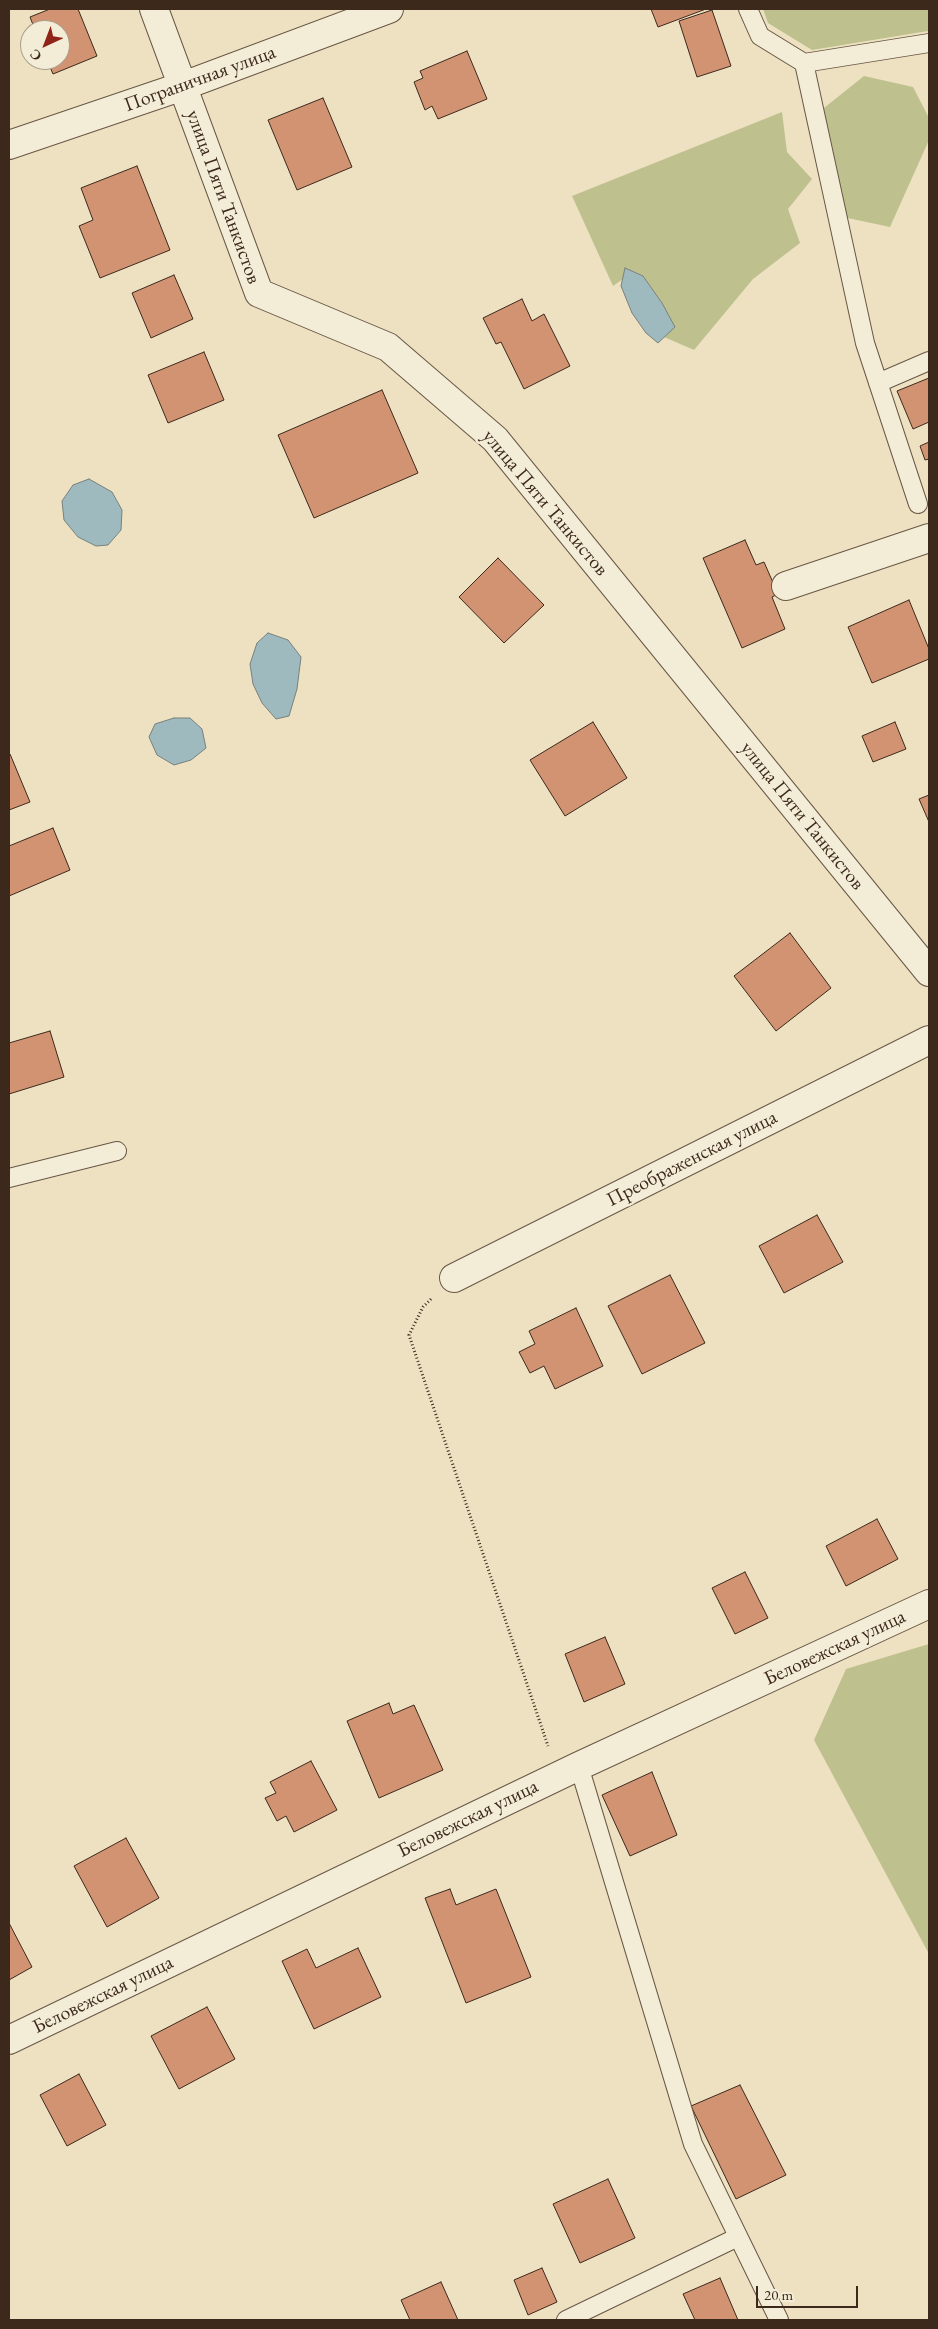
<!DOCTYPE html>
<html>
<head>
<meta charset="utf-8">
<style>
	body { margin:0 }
	#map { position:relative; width:938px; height:2329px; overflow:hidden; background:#ede1c1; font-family:"EB Garamond",serif }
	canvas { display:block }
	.frame { position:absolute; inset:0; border:10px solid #3c291c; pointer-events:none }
	.north { position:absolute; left:20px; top:20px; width:50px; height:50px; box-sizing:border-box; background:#f3ecd7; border:1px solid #aa9e8c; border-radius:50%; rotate:223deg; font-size:14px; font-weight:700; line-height:20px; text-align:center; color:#3c291c }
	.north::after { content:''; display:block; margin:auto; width:18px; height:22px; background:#8f2418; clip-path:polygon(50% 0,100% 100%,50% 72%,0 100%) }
	.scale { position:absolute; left:756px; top:2286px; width:102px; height:22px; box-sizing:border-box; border:2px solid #3c291c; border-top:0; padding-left:6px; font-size:15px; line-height:18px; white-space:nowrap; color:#3c291c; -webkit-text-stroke:4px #f3ecd7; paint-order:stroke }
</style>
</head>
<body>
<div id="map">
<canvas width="938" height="2329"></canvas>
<div class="frame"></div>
<div class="north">С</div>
<div class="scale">20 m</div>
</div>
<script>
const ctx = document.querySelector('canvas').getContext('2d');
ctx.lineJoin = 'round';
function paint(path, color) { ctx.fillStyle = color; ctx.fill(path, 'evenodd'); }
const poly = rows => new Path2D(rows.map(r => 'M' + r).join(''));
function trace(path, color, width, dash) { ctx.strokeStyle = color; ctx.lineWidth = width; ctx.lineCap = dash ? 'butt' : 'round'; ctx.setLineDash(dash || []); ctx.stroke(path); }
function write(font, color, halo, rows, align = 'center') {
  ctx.font = font + ' "EB Garamond",serif'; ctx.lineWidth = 5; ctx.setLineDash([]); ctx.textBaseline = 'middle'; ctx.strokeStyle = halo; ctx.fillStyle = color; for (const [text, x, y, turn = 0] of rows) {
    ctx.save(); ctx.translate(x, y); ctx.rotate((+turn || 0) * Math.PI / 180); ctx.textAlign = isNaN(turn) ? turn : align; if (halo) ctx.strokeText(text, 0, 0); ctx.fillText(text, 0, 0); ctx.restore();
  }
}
const green = poly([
	[763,9,929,9,929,23,928,31,812,50,768,23],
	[864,76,913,87,929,118,929,140,890,227,843,217,819,112],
	[782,112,787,152,812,179,788,209,800,243,753,279,694,350,664,337,674,327,662,303,643,276,625,268,623,279,613,286,572,196],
	[929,1644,929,1954,814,1740,846,1669]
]);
const water = poly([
	[625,268,643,276,662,303,675,327,658,343,646,333,632,313,621,286,625,268],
	[89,479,112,492,122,510,121,530,108,545,96,546,78,537,64,520,62,501,73,485,89,479],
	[268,633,288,640,301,657,297,689,289,716,276,719,262,703,253,684,250,664,257,643,268,633],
	[174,718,190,718,202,729,206,748,191,760,174,765,157,755,149,737,155,724,174,718]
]);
const building = poly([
	[50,9,78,9,97,56,53,74,47,60,60,60,60,30,35,30,30,17,50,9],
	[651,9,706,9,658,27,651,9],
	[712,10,731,66,697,77,679,21,712,10],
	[467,51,487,99,438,119,432,106,425,110,414,82,423,78,420,71,467,51],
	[323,98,352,167,297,190,268,120,323,98],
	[137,166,170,250,100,278,79,226,93,220,81,188,137,166],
	[174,275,193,319,151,338,132,293,174,275],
	[522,299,532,321,544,314,570,366,524,389,501,342,496,344,483,318,522,299],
	[204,352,224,400,168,423,148,375,204,352],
	[929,378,929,422,913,429,897,391,929,378],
	[382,390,418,473,314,518,278,435,382,390],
	[929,442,929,459,925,460,920,446,929,442],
	[745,540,756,565,764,562,778,594,772,597,785,629,742,648,703,558,745,540],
	[498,558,544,605,504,643,459,597,498,558],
	[909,600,929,649,929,659,872,683,848,627,909,600],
	[593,722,627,778,565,816,530,760,593,722],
	[895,722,906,749,873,762,862,736,895,722],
	[9,754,10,754,30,802,9,810,9,754],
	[929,795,929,822,919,799,929,795],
	[53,828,70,870,9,896,9,846,53,828],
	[790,933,831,988,776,1031,734,976,790,933],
	[50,1031,64,1077,9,1094,9,1043,50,1031],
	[817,1215,843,1262,784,1293,759,1246,817,1215],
	[670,1275,705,1343,642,1374,608,1306,670,1275],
	[576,1308,603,1366,555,1389,544,1366,530,1373,519,1352,535,1344,529,1331,576,1308],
	[877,1519,898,1559,846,1586,826,1546,877,1519],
	[745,1572,768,1618,735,1634,712,1588,745,1572],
	[605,1637,625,1684,584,1702,565,1654,605,1637],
	[389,1703,393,1714,414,1705,443,1770,379,1798,347,1721,389,1703],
	[311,1761,337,1810,294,1832,286,1816,277,1821,265,1798,276,1793,270,1782,311,1761],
	[652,1772,677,1835,630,1856,602,1795,652,1772],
	[126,1838,159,1898,107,1927,74,1866,126,1838],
	[450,1889,456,1905,496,1889,531,1977,466,2003,425,1898,450,1889],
	[9,1923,32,1967,9,1980,9,1923],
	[358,1948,381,1997,314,2029,282,1961,307,1949,316,1968,358,1948],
	[207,2007,235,2059,179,2089,151,2036,207,2007],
	[79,2074,106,2125,67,2146,40,2095,79,2074],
	[740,2085,786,2175,736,2199,691,2106,740,2085],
	[608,2179,635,2238,580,2263,553,2204,608,2179],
	[542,2268,557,2302,528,2315,514,2280,542,2268],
	[720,2278,738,2320,695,2320,683,2294,720,2278],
	[441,2282,458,2320,410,2320,401,2300,441,2282]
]);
const path = poly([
	[431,1299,423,1307,409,1335,548,1746]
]);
const lane = poly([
	[748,9,760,36,804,63,929,43],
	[804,63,865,343,918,504],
	[878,383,929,361],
	[9,1178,117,1151],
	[579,1766,693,2144,779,2320],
	[566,2320,738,2237]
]);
const street = poly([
	[154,9,259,293,388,347,495,439,929,972],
	[9,145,183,86,389,9],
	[786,586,929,538],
	[454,1278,929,1040],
	[9,2040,579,1766,929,1604]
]);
const streetNames = [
	["Пограничная улица",200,79,-20],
	["улица Пяти Танкистов",223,197,70],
	["улица Пяти Танкистов",545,503,50],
	["улица Пяти Танкистов",802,816,51],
	["Преображенская улица",692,1159,-27],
	["Беловежская улица",835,1648,-25],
	["Беловежская улица",468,1819,-26],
	["Беловежская улица",103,1995,-26]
];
paint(green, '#bec18e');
paint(water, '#9fbabe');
trace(water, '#77807d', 1);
paint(building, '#d19372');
trace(building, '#3c291c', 1);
trace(lane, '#685745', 20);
trace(street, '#685745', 30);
trace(path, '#3c291c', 3, [1, 2.5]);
trace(lane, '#f3ecd7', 18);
trace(street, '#f3ecd7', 28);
write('20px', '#3c291c', '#f3ecd7', streetNames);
</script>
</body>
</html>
